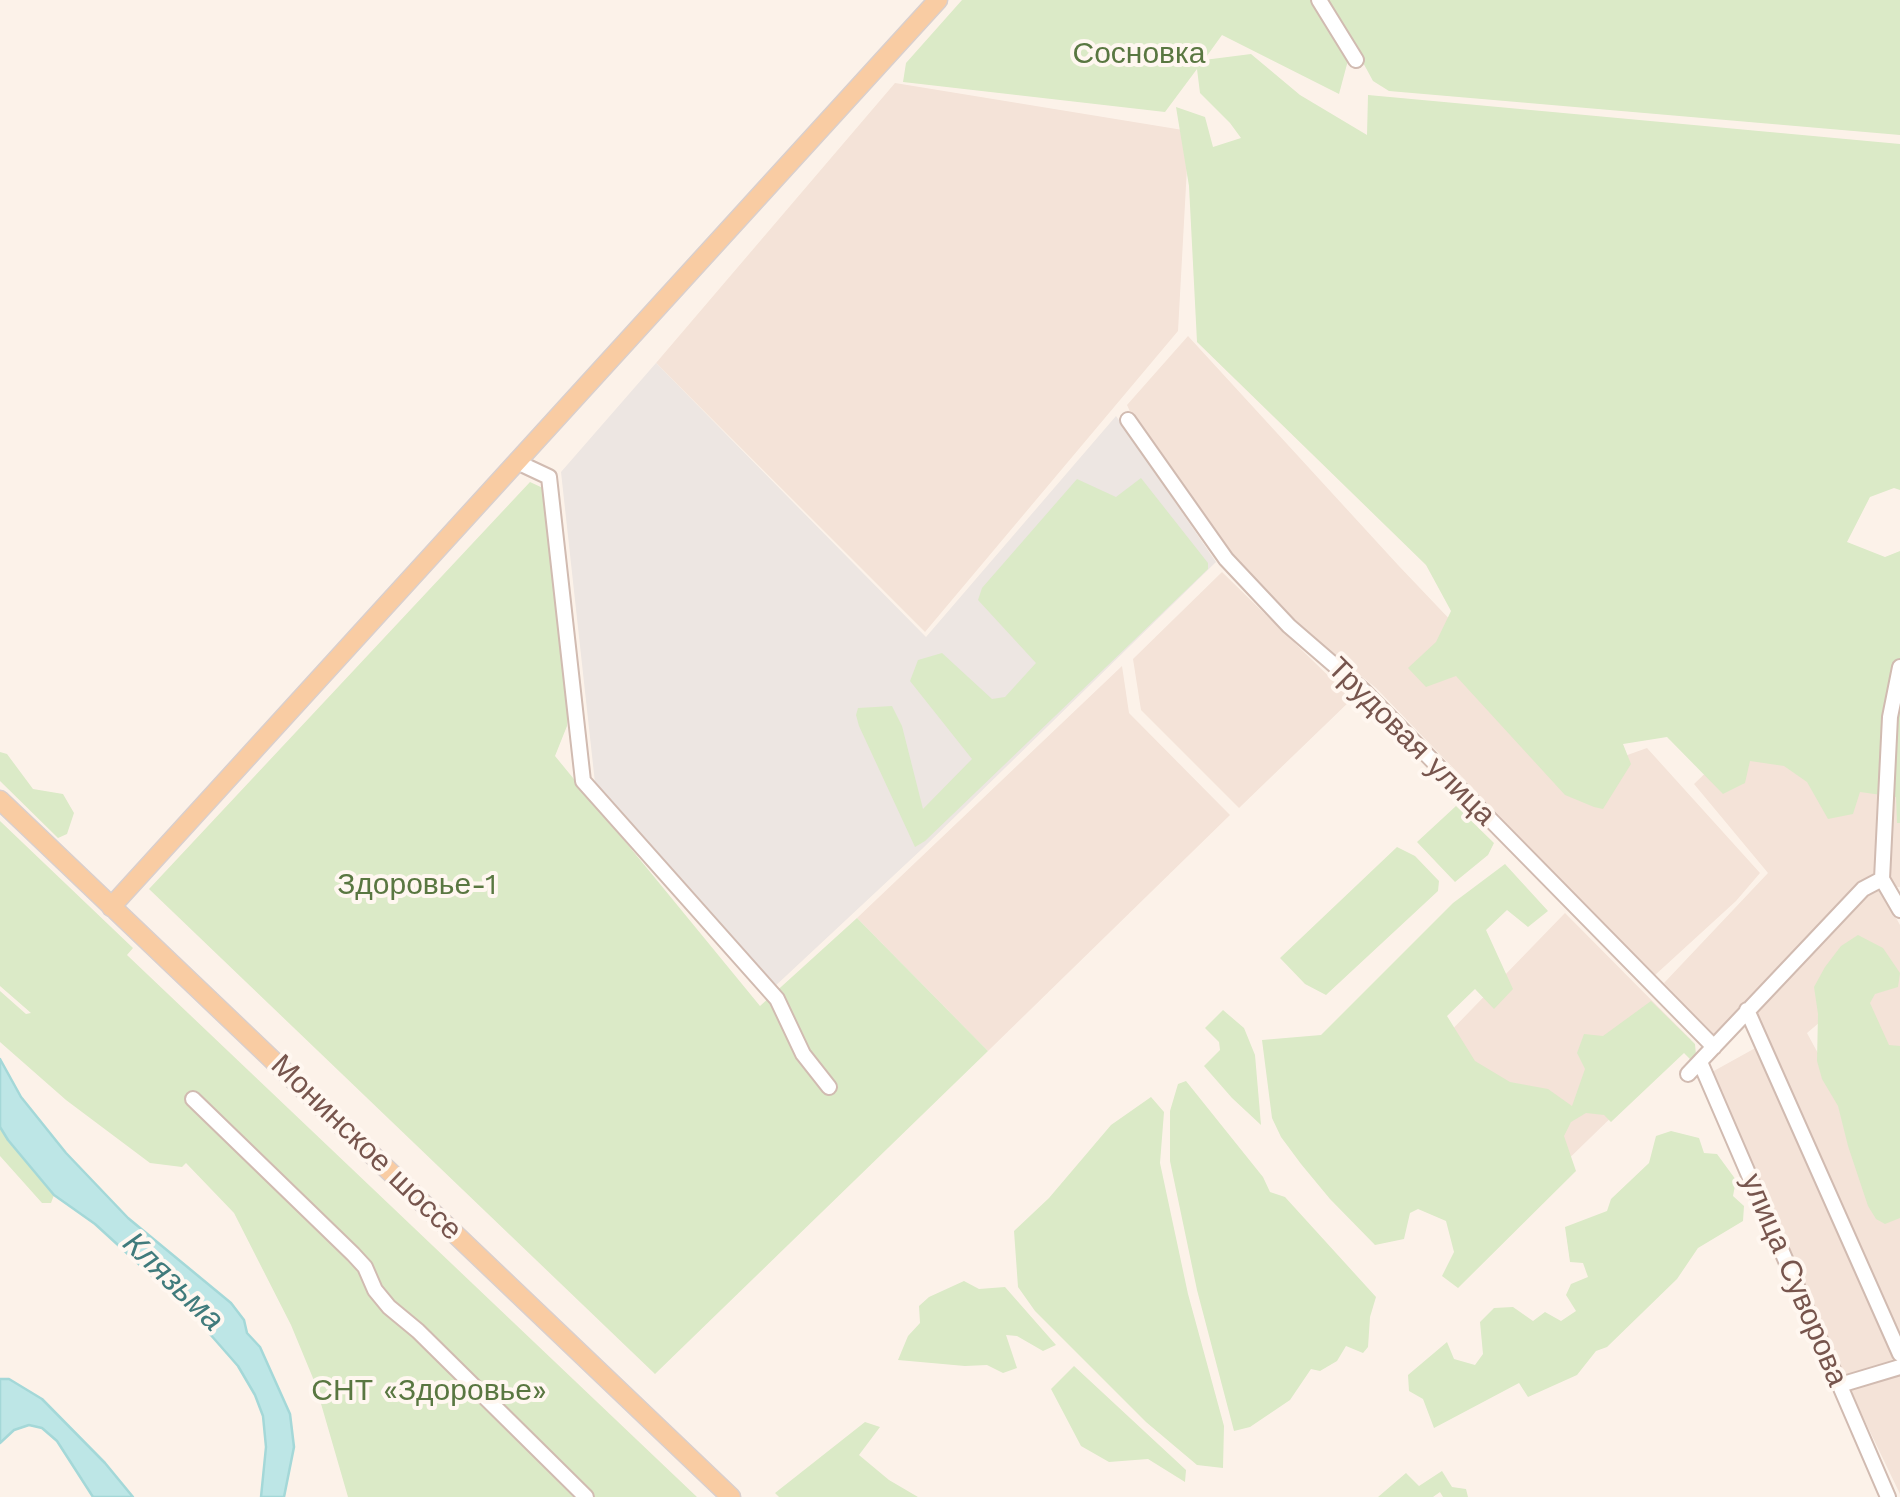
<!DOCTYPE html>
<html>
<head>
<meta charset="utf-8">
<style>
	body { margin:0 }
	canvas { display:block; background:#fcf2e9 }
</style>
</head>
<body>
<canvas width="1900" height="1497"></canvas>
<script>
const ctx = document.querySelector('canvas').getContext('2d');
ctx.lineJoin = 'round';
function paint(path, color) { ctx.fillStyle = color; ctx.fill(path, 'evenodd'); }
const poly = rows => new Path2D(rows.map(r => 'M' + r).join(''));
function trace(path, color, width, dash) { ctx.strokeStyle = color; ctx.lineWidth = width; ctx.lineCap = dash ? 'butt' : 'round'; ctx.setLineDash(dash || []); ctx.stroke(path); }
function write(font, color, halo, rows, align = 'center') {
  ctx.font = font + ' "Work Sans",sans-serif'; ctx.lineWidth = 8; ctx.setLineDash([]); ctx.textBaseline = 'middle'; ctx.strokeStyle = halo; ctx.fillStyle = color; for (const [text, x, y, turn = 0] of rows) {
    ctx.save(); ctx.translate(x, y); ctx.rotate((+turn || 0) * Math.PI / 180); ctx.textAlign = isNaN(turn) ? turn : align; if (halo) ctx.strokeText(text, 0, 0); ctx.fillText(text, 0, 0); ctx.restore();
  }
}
const residential = poly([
	[895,83,1189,131,1178,331,925,632,656,363],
	[1188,336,1398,565,1591,768,1647,748,1760,873,1736,901,1654,976,1376,688,1311,635,1263,589,1231,552,1133,418,1127,405],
	[1222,572,1352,699,1239,808,1141,710,1133,659],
	[1900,577,1876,872,1856,888,1714,1037,1664,983,1768,873,1694,784,1765,716],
	[1122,666,1129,713,1230,815,988,1051,857,918],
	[1900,693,1900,887,1893,887,1889,881,1887,857],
	[1880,889,1900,925,1900,1072,1858,990,1807,1033,1900,1205,1900,1343,1753,1014,1871,891],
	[1565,913,1691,1040,1554,1173,1440,1042],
	[1759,1046,1871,1298,1897,1361,1847,1377,1841,1374,1712,1072],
	[1900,1372,1900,1494,1849,1388]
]);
const industrial = poly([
	[656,363,926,637,1116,416,1216,562,922,849,772,989,596,792,561,472]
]);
const green = poly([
	[962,0,1316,0,1350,53,1339,94,1222,35,1204,60,1251,54,1300,95,1367,135,1368,95,1900,144,1900,490,1894,488,1870,497,1847,542,1885,557,1900,551,1900,823,1897,823,1896,797,1860,792,1853,814,1828,819,1807,782,1784,766,1750,761,1745,783,1723,794,1667,737,1623,744,1631,764,1603,809,1594,807,1565,795,1456,676,1426,687,1408,668,1436,642,1451,611,1426,565,1197,342,1189,186,1176,107,1205,117,1213,147,1241,138,1230,123,1200,93,1197,69,1165,112,903,82,906,63],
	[1329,0,1900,0,1900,135,1389,91,1373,81],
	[1141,478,1208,563,1208,569,925,841,915,847,859,726,856,715,858,708,892,706,902,726,923,809,972,759,910,681,918,660,942,653,992,699,1005,697,1036,663,978,600,982,588,1077,479,1116,497],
	[530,482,545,489,569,701,567,726,555,756,760,1006,857,918,988,1051,655,1374,149,889],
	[0,752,7,754,33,789,63,794,74,813,67,834,58,838,0,781],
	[1456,806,1494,843,1488,855,1455,882,1417,842],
	[0,821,133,948,127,955,697,1497,348,1497,315,1383,291,1325,234,1213,186,1163,182,1167,150,1163,66,1100,0,1042,0,991,26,1014,31,1013,0,986],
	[1397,847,1415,856,1439,881,1438,891,1326,995,1305,984,1280,958],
	[1505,864,1548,911,1528,927,1507,910,1486,930,1513,989,1494,1009,1475,989,1447,1016,1475,1061,1510,1082,1548,1089,1572,1106,1585,1069,1577,1053,1584,1034,1603,1036,1651,1001,1695,1044,1696,1055,1691,1060,1684,1053,1611,1122,1604,1115,1586,1113,1571,1122,1564,1136,1576,1171,1458,1288,1442,1276,1454,1252,1446,1221,1418,1209,1410,1213,1404,1239,1375,1245,1330,1199,1301,1164,1281,1137,1272,1118,1262,1040,1321,1035,1453,903],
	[1858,935,1883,948,1900,973,1898,987,1875,994,1870,1003,1889,1045,1900,1046,1900,1218,1885,1224,1876,1219,1868,1206,1848,1146,1838,1106,1822,1079,1817,1061,1818,1014,1814,987,1825,967,1841,946],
	[1223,1010,1244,1028,1255,1055,1261,1125,1232,1098,1204,1066,1220,1050,1219,1042,1205,1028],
	[1186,1081,1263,1177,1270,1192,1285,1197,1376,1297,1370,1317,1368,1347,1363,1353,1346,1346,1337,1361,1320,1371,1311,1369,1290,1400,1250,1427,1234,1431,1197,1290,1170,1161,1170,1111,1178,1084],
	[1151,1097,1164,1112,1160,1163,1188,1294,1224,1426,1223,1468,1197,1465,1146,1422,1035,1311,1018,1287,1014,1231,1049,1198,1111,1125],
	[0,1127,8,1141,54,1195,51,1203,42,1203,0,1156],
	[1671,1131,1699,1138,1704,1153,1717,1154,1736,1180,1733,1196,1744,1206,1743,1221,1698,1248,1677,1279,1607,1347,1596,1351,1577,1375,1528,1397,1519,1383,1434,1428,1423,1399,1409,1391,1408,1375,1447,1342,1454,1359,1475,1365,1483,1354,1480,1322,1494,1308,1513,1307,1533,1321,1545,1312,1561,1321,1576,1311,1566,1295,1571,1284,1588,1277,1583,1263,1570,1262,1565,1227,1607,1211,1611,1199,1649,1163,1656,1136],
	[964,1281,979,1289,1005,1287,1056,1345,1043,1351,1017,1336,1006,1335,1017,1368,1003,1373,987,1365,965,1366,898,1360,908,1336,920,1323,919,1306,929,1297],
	[1074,1366,1186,1470,1185,1482,1148,1459,1109,1462,1081,1446,1051,1389],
	[865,1422,880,1427,859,1455,889,1480,918,1497,779,1497,775,1493],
	[1442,1471,1452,1487,1466,1489,1468,1497,1443,1497,1440,1492,1433,1497,1378,1497,1406,1473,1419,1486]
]);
const water = poly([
	[0,1059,21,1097,66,1153,128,1218,231,1303,244,1320,247,1333,260,1347,290,1414,294,1447,284,1497,261,1497,266,1447,263,1416,255,1395,238,1366,188,1309,95,1224,54,1195,8,1140,0,1127,0,1059],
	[0,1379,9,1379,42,1399,105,1463,133,1497,93,1497,57,1441,42,1428,29,1425,14,1430,0,1443,0,1379]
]);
const minor = poly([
	[1319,0,1356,60],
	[1128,420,1226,559,1289,626,1363,690,1714,1047],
	[517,462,549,477,583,781,777,999,803,1054,829,1087],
	[1882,879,1900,910],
	[1747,1010,1900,1354],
	[1700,1062,1888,1497],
	[1688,1074,1863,889,1882,879,1890,717,1900,667],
	[193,1099,353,1254,365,1267,375,1290,389,1307,418,1331,586,1497],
	[1840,1385,1900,1367]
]);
const major = poly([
	[0,800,731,1497],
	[111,907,938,0]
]);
const parkNames = [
	["Сосновка",1139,54],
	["Здоровье-1",417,885],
	["СНТ «Здоровье»",429,1391]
];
const streetNames = [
	["Трудовая улица",1411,742,45],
	["Монинское шоссе",366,1148,44],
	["улица Суворова",1794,1280,67]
];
const waterNames = [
	["Клязьма",173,1282,44]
];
paint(residential, '#f4e3d8');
paint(industrial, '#ede6e2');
paint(green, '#dbeac7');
paint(water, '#bde6e6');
trace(water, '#a4d8d8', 2.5);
trace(minor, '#d1bbb1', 18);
trace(major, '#d9cfcd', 21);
trace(minor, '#fff', 14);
trace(major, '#f9cca3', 18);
write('30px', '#597741', '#fff7f0', parkNames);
write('30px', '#77554d', '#fff7f0', streetNames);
write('italic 32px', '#407b7c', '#fff7f0', waterNames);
</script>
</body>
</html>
